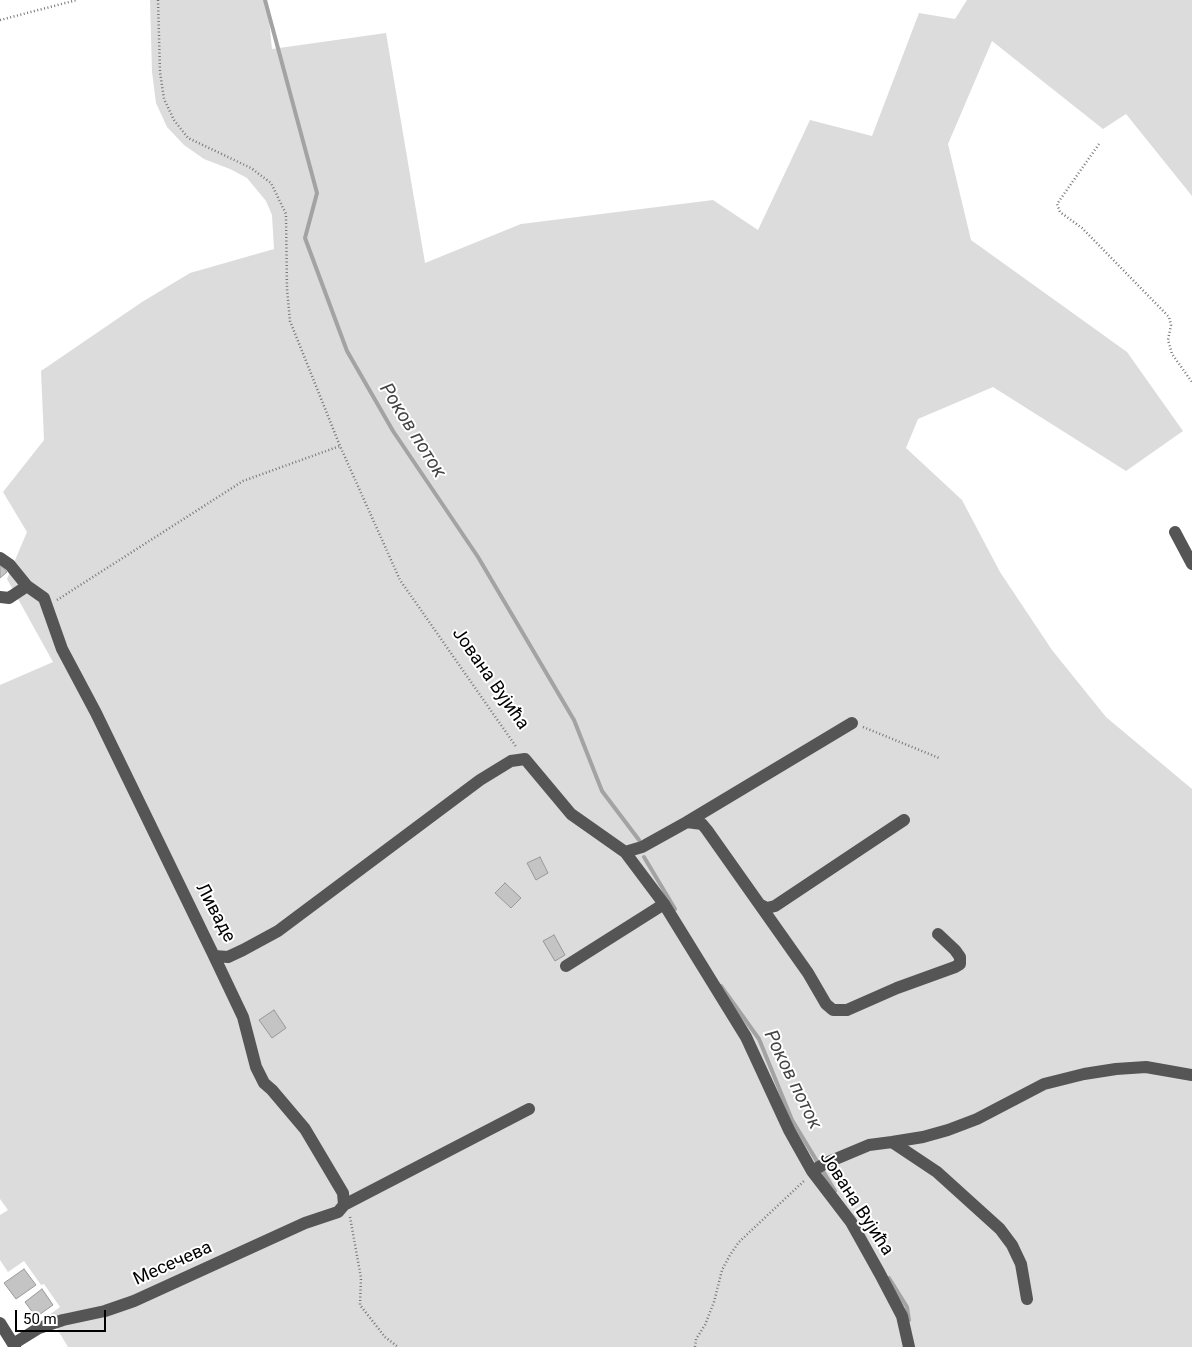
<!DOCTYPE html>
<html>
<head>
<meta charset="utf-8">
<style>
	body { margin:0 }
	#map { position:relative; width:1192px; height:1347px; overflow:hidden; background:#fff; font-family:Roboto,sans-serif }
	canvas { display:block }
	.scale { position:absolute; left:15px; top:1310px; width:91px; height:22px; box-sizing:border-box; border:2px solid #000; border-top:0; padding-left:6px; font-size:15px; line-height:18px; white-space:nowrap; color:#000; -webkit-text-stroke:4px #fff; paint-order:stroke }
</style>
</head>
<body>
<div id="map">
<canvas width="1192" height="1347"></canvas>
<div class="scale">50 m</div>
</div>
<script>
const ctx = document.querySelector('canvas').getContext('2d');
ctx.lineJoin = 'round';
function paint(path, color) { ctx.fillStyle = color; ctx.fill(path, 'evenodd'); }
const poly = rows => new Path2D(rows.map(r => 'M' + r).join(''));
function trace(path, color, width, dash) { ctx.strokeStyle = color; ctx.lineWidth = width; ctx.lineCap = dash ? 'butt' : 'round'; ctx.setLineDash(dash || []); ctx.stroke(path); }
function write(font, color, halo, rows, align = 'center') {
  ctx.font = font + ' Roboto,sans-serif'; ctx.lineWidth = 4; ctx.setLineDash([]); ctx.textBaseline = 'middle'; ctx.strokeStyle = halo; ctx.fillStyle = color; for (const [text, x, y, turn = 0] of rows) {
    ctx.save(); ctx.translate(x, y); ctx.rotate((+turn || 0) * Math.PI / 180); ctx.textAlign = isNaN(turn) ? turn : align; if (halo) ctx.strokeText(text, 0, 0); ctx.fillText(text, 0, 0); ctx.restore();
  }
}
const green = poly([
	[150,0,267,0,272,49,386,33,425,263,521,224,713,200,758,230,810,120,872,136,919,13,955,19,967,0,1192,0,1192,196,1126,114,1103,129,992,41,948,144,971,240,1127,352,1183,431,1126,471,993,387,918,419,906,448,962,500,1000,572,1052,650,1106,717,1192,789,1192,1347,68,1347,49,1315,60,1307,44,1284,41,1285,24,1261,8,1272,0,1260,0,1215,8,1210,0,1199,0,685,53,662,7,579,27,532,3,492,44,440,41,371,142,302,190,273,274,249,272,215,266,201,247,178,230,169,204,159,184,145,167,127,156,103,152,72]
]);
const stream = poly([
	[265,0,317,193,305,238,347,351,393,431,478,557,574,720,602,791,639,840],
	[644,857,675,909],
	[721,986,759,1039,792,1120,835,1191],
	[889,1278,907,1307,909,1320]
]);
const building = poly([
	[0,564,7,572,0,578,0,564],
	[540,857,548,873,536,880,527,863,540,857],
	[505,883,521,898,511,908,495,893,505,883],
	[554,935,565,955,555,961,543,941,554,935],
	[274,1010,286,1028,272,1038,259,1020,274,1010],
	[24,1269,36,1285,16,1299,4,1283,24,1269],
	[42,1289,53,1305,36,1317,25,1302,42,1289]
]);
const path = poly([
	[158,0,160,72,164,99,174,120,188,138,251,168,271,183,286,214,287,289,290,321,340,446,400,580,517,748],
	[0,20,77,0],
	[1099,144,1057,204,1060,212,1082,228,1169,317,1171,325,1168,340,1172,354,1192,382],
	[57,600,243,481,340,446],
	[863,727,939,758],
	[350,1217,361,1278,360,1305,385,1337,398,1347],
	[695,1347,696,1339,705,1325,714,1302,722,1270,730,1255,739,1242,805,1180]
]);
const minor = poly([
	[1175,532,1192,564],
	[0,558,10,565,27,586,44,598,62,649,96,713,214,956,228,957,243,950,278,931,480,780,511,761,525,759,571,814,625,852,664,904,746,1037,789,1130,812,1171,851,1222,880,1274,902,1316,909,1347],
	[0,597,9,598,27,586],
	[687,822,852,723],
	[625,852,642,847,687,822,702,824,707,830,808,973,826,1004,833,1010,847,1010,897,988,955,967,960,964,960,957,955,950,938,934],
	[761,905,767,908,775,906,904,820],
	[566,966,664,904],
	[892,1142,923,1137,948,1130,977,1119,1044,1084,1084,1074,1116,1069,1146,1067,1192,1075],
	[812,1171,826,1163,869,1145,892,1142,937,1172,1000,1229,1012,1245,1021,1264,1027,1299],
	[344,1205,529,1109],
	[0,1323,15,1347],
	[13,1344,39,1328,63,1320,105,1311,134,1301,305,1223,338,1212,344,1205,343,1193,305,1129,272,1090,264,1083,256,1067,243,1017,214,956]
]);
const streetNames = [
	["Јована Вујића",490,679,55],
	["Ливаде",215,913,62],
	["Јована Вујића",856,1204,57],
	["Месечева",173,1264,-24]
];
const waterNames = [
	["Роков поток",412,431,58],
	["Роков поток",792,1080,64]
];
paint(green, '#dcdcdc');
trace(stream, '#a3a3a3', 4);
paint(building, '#c4c4c4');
trace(building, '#999', 1);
trace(path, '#777', 2.5, [1, 2.5]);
trace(minor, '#555', 12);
write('18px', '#000', '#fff', streetNames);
write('italic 19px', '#444', '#fff', waterNames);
</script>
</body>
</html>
